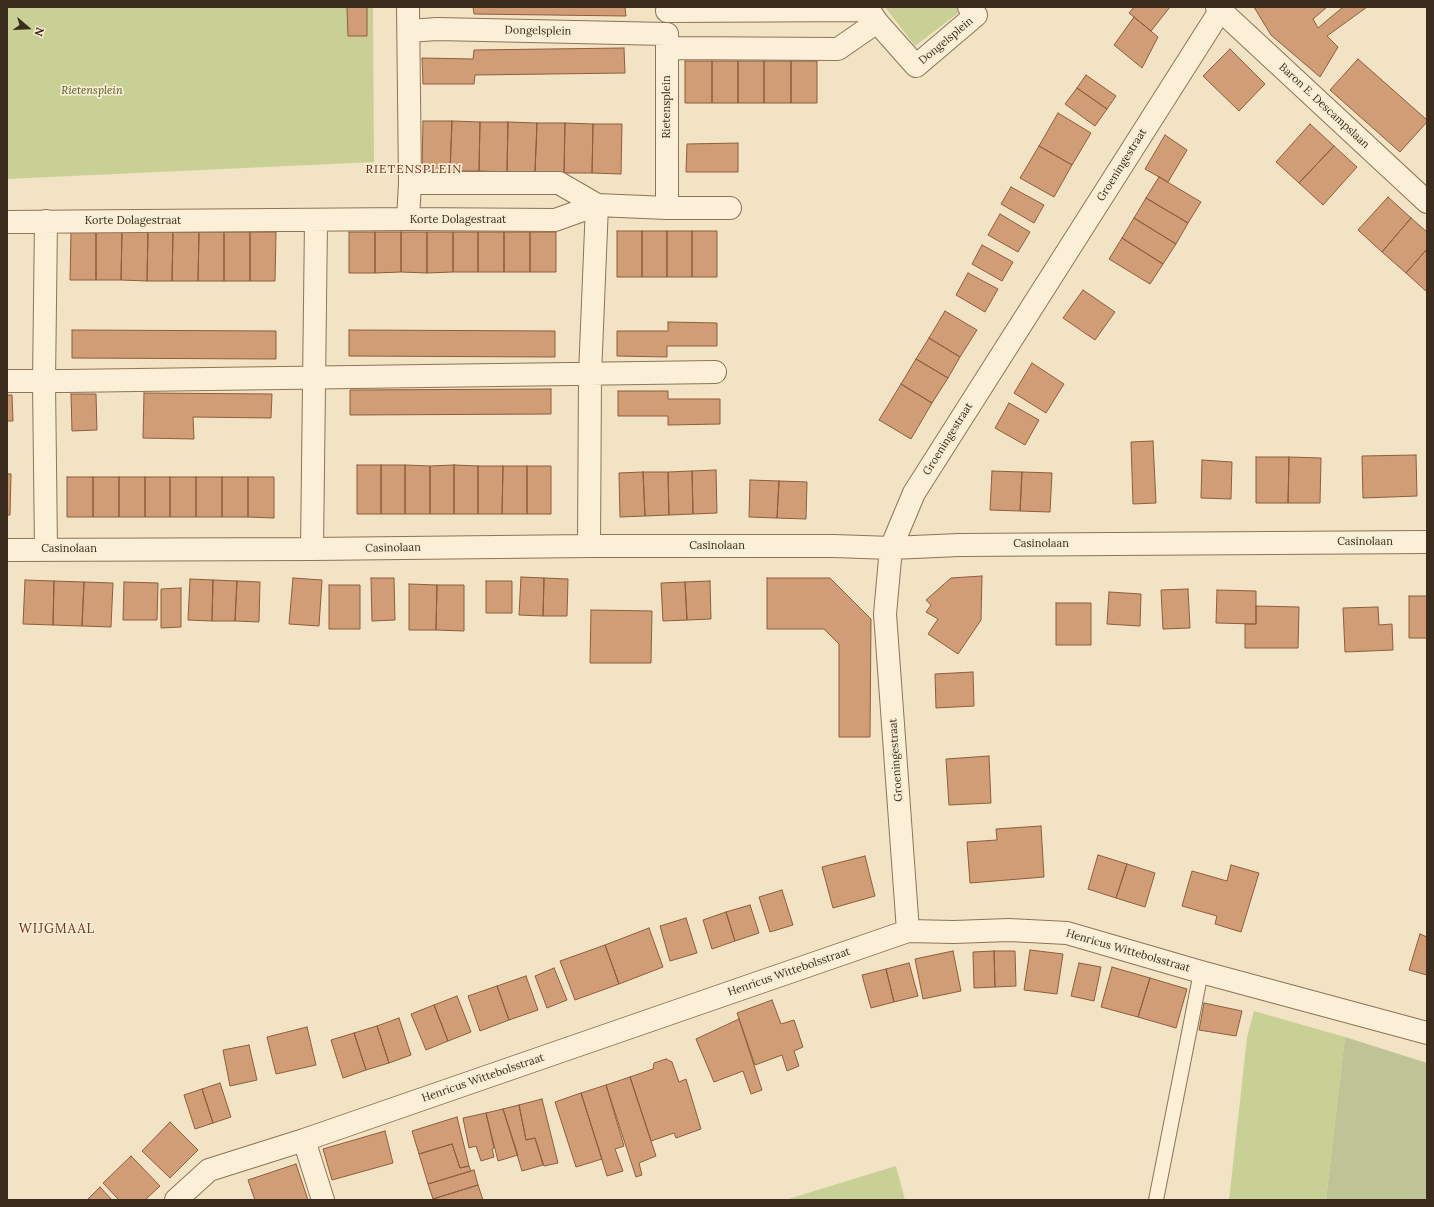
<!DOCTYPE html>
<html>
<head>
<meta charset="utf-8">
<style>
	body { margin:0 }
	#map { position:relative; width:1434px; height:1207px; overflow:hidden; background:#f1e3c3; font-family:Lora,serif }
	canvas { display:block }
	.frame { position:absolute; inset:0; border:8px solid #3b2c1d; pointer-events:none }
	.north { position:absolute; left:8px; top:8px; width:40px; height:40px; -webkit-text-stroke:3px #f8edd3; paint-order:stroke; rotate:109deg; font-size:11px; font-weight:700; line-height:16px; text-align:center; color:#3b2c1d }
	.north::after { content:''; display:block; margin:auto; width:14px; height:18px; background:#3b2c1d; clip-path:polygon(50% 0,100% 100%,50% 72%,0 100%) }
</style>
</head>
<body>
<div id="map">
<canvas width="1434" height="1207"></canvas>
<div class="frame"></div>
<div class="north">N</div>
</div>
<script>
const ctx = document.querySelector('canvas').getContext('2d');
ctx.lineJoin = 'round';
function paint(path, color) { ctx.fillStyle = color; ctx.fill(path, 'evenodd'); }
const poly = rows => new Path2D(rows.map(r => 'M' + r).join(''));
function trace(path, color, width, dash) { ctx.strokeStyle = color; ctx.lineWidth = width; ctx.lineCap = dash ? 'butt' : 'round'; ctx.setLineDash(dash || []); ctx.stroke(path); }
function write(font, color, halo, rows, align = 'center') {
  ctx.font = font + ' Lora,serif'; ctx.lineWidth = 3.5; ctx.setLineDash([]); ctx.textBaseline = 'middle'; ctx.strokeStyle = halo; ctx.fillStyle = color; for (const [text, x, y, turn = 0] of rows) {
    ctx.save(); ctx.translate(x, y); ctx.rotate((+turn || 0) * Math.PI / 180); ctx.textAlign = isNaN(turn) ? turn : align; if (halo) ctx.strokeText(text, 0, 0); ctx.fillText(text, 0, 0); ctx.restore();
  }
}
const green = poly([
	[7,7,373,7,374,162,7,179],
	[885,7,958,7,961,11,915,46],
	[1254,1011,1345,1037,1326,1200,1229,1200,1247,1038],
	[896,1166,905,1200,785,1200]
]);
const cemetery = poly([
	[1345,1037,1427,1063,1427,1200,1326,1200]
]);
const building = poly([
	[347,7,367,7,367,36,348,36,347,7],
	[430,7,625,7,626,16,474,14,473,7,430,7],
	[1134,7,1170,7,1151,31,1129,13,1134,7],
	[1254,7,1327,7,1313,19,1318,28,1343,7,1367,7,1327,36,1338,47,1320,77,1271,35,1254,7],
	[1134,17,1158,37,1142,68,1114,45,1134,17],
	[624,48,625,73,475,75,474,84,423,84,422,58,473,59,474,50,624,48],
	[1230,49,1265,84,1239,111,1203,76,1230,49],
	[1358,59,1427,120,1427,122,1400,152,1330,90,1358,59],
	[685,61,712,61,712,103,685,103,685,61],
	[712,61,738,61,738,103,712,103,712,61],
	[738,61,764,61,764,103,738,103,738,61],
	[764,61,791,61,791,103,764,103,764,61],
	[791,61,817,61,817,103,791,103,791,61],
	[1086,75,1116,96,1107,109,1077,88,1086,75],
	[1077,88,1107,109,1095,126,1065,104,1077,88],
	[1058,113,1091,133,1072,165,1039,146,1058,113],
	[423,121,452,121,450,171,422,170,423,121],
	[452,121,480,122,479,171,450,171,452,121],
	[480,122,508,122,507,172,479,171,480,122],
	[508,122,537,123,535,172,507,172,508,122],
	[537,123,565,123,564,173,535,172,537,123],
	[565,123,593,124,592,173,564,173,565,123],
	[593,124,622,124,621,174,592,173,593,124],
	[1310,124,1334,146,1299,183,1276,162,1310,124],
	[1165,135,1187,150,1168,182,1145,169,1165,135],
	[738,143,738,172,686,172,687,144,738,143],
	[1039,146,1072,165,1054,197,1020,178,1039,146],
	[1334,146,1357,167,1323,205,1299,183,1334,146],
	[1159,177,1201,202,1188,223,1146,198,1159,177],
	[1011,187,1044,205,1034,223,1001,204,1011,187],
	[1388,197,1411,218,1382,252,1358,230,1388,197],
	[1146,198,1188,223,1176,244,1134,218,1146,198],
	[1000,214,1030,232,1018,252,988,235,1000,214],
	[1134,218,1176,244,1163,264,1122,238,1134,218],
	[1411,218,1427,232,1427,249,1406,273,1382,252,1411,218],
	[71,231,96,231,96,280,70,280,71,231],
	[96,231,122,231,121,280,96,280,96,231],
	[122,231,148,231,147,281,121,280,122,231],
	[148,231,173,232,172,281,147,281,148,231],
	[617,231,642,231,642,277,617,277,617,231],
	[642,231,667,231,667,277,642,277,642,231],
	[667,231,692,231,692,277,667,277,667,231],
	[692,231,717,231,717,277,692,277,692,231],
	[173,232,199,232,198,281,172,281,173,232],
	[199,232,224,232,224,281,198,281,199,232],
	[224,232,250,232,250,281,224,281,224,232],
	[250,232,276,232,275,281,250,281,250,232],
	[349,232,375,232,375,273,349,273,349,232],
	[375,232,401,232,401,272,375,273,375,232],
	[401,232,427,232,427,273,401,272,401,232],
	[427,232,453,232,453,272,427,273,427,232],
	[453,232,478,232,478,272,453,272,453,232],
	[478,232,504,232,504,272,478,272,478,232],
	[504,232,530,232,530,272,504,272,504,232],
	[530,232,556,232,556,272,530,272,530,232],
	[1122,238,1163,264,1150,284,1109,259,1122,238],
	[982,245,1013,262,1002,281,972,264,982,245],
	[1427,249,1427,292,1406,273,1427,249],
	[968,273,998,289,985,312,956,295,968,273],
	[1083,290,1115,312,1095,340,1063,318,1083,290],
	[945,311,977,330,960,357,929,338,945,311],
	[668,322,717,323,717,346,667,346,667,357,617,356,617,331,668,331,668,322],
	[72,330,276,331,276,359,72,358,72,330],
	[349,330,555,331,555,357,349,356,349,330],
	[929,338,960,357,948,378,916,359,929,338],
	[916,359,948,378,932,403,901,384,916,359],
	[1032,363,1064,384,1046,413,1014,393,1032,363],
	[901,384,932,403,911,439,879,420,901,384],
	[551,389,551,414,350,415,350,390,551,389],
	[618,391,668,391,668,399,720,399,720,424,668,425,668,416,618,416,618,391],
	[144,393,272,394,271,418,193,417,194,439,143,438,144,393],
	[71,394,96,394,97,430,72,431,71,394],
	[7,395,12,395,13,421,7,421,7,395],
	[1009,403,1039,420,1025,445,995,428,1009,403],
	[1153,441,1156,503,1133,504,1131,442,1153,441],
	[1416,455,1417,496,1363,498,1362,456,1416,455],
	[1256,457,1289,457,1288,503,1256,503,1256,457],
	[1289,457,1321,458,1320,503,1288,503,1289,457],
	[1202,460,1232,462,1231,499,1201,498,1202,460],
	[357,465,381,465,381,514,357,514,357,465],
	[381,465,405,465,405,514,381,514,381,465],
	[405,465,430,466,430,514,405,514,405,465],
	[454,465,454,514,430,514,430,466,454,465],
	[454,465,478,466,478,514,454,514,454,465],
	[478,466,503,466,502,514,478,514,478,466],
	[503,466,527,466,527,514,502,514,503,466],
	[527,466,551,466,551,514,527,514,527,466],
	[716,470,717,513,693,514,692,471,716,470],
	[692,471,693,514,669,515,668,472,692,471],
	[992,471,1022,472,1020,511,990,510,992,471],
	[643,472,645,516,620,517,619,473,643,472],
	[643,472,668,472,669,515,645,516,643,472],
	[1022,472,1052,473,1050,512,1020,511,1022,472],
	[7,474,11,474,10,515,7,515,7,474],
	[67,477,93,477,93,517,67,517,67,477],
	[93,477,119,477,119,517,93,517,93,477],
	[119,477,145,477,145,517,119,517,119,477],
	[145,477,170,477,170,517,145,517,145,477],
	[170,477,196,477,196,517,170,517,170,477],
	[196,477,222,477,222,517,196,517,196,477],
	[222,477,248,477,248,517,222,517,222,477],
	[248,477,274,477,274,518,248,517,248,477],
	[750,480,779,481,777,518,749,517,750,480],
	[779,481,807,482,806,519,777,518,779,481],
	[982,576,981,620,958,654,928,634,938,619,926,612,931,605,926,600,951,578,982,576],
	[521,577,544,578,543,616,519,615,521,577],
	[293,578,322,580,319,626,289,624,293,578],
	[371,578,394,578,395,620,372,621,371,578],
	[544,578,568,579,567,616,543,616,544,578],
	[767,578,830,578,871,619,870,737,839,737,839,644,824,629,767,629,767,578],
	[190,579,213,580,212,621,188,620,190,579],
	[25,580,54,581,53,625,23,624,25,580],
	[213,580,237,581,235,621,212,621,213,580],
	[54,581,84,582,82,626,53,625,54,581],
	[237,581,260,582,259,622,235,621,237,581],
	[486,581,512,581,512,613,486,613,486,581],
	[710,581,711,619,687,620,685,582,710,581],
	[84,582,113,583,111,627,82,626,84,582],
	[124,582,158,583,157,620,123,620,124,582],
	[685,582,687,620,663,621,661,583,685,582],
	[409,584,437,585,436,630,409,630,409,584],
	[329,585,360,585,360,629,329,629,329,585],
	[437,585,464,585,464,631,436,630,437,585],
	[181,588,181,627,161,628,161,589,181,588],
	[1188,589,1190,628,1163,629,1161,590,1188,589],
	[1217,590,1256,591,1256,624,1216,623,1217,590],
	[1109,592,1141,594,1140,626,1107,624,1109,592],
	[1409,596,1427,596,1427,638,1409,638,1409,596],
	[1056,603,1091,603,1091,645,1056,645,1056,603],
	[1256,606,1299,607,1298,648,1245,648,1245,624,1256,624,1256,606],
	[1378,607,1379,625,1392,624,1393,650,1345,652,1343,608,1378,607],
	[591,610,652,611,651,663,590,663,591,610],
	[973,672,974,706,936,708,935,674,973,672],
	[989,756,991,803,949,805,946,759,989,756],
	[1041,826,1044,877,970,883,967,842,997,840,996,829,1041,826],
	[1098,855,1127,864,1116,898,1088,889,1098,855],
	[865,856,875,896,833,908,822,867,865,856],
	[1127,864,1155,873,1145,907,1116,898,1127,864],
	[1231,865,1259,873,1241,932,1215,924,1217,916,1182,906,1192,871,1227,881,1231,865],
	[782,890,793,925,770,932,759,897,782,890],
	[750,905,759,933,735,941,726,912,750,905],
	[726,912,735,941,712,949,703,920,726,912],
	[686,918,697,953,670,961,660,926,686,918],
	[649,928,663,967,619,984,605,945,649,928],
	[1420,934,1427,937,1427,975,1409,970,1420,934],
	[605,945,619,984,575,1000,560,961,605,945],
	[1030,950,1063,954,1057,994,1024,990,1030,950],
	[953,951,961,991,923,999,915,959,953,951],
	[994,951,995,987,974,988,973,952,994,951],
	[994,951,1015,951,1016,986,995,987,994,951],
	[909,963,918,996,894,1002,886,969,909,963],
	[1079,963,1101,967,1094,1001,1071,996,1079,963],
	[1112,967,1150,978,1138,1017,1101,1007,1112,967],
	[554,968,567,1000,547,1008,535,976,554,968],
	[886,969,894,1002,871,1008,862,975,886,969],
	[526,976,538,1010,509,1020,497,986,526,976],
	[1150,978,1187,989,1176,1028,1138,1017,1150,978],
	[497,986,509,1020,480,1031,468,996,497,986],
	[457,996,471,1032,448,1041,434,1005,457,996],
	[772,1000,781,1024,794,1020,803,1047,794,1051,799,1066,787,1071,782,1055,755,1065,737,1013,772,1000],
	[1204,1003,1242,1011,1236,1036,1199,1030,1204,1003],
	[434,1005,448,1041,426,1050,411,1014,434,1005],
	[399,1018,411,1055,389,1063,377,1026,399,1018],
	[739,1019,762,1090,751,1094,743,1071,714,1082,696,1039,739,1019],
	[377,1026,389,1063,366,1070,354,1033,377,1026],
	[307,1027,316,1065,276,1074,267,1037,307,1027],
	[354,1033,366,1070,343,1078,331,1040,354,1033],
	[249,1045,257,1080,230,1086,223,1050,249,1045],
	[666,1059,672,1062,679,1082,686,1079,701,1129,676,1138,674,1133,651,1141,630,1077,653,1069,654,1063,666,1059],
	[630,1077,656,1156,639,1163,642,1175,636,1177,606,1085,630,1077],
	[220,1083,231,1117,213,1123,202,1089,220,1083],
	[606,1085,624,1146,615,1149,623,1171,607,1176,581,1093,606,1085],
	[202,1089,213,1123,195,1129,184,1095,202,1089],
	[581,1093,602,1159,576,1167,555,1102,581,1093],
	[542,1099,558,1163,544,1166,535,1138,526,1140,519,1105,542,1099],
	[519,1105,526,1140,535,1138,543,1165,522,1171,503,1109,519,1105],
	[503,1109,518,1155,498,1161,486,1113,503,1109],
	[486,1113,494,1148,492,1149,494,1157,481,1161,476,1146,469,1148,463,1118,486,1113],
	[457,1117,469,1166,460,1168,452,1144,419,1154,412,1131,457,1117],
	[170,1122,198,1150,170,1178,142,1151,170,1122],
	[385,1131,393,1163,332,1180,323,1149,385,1131],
	[452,1144,460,1168,469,1166,471,1171,428,1184,419,1154,452,1144],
	[131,1156,160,1186,145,1200,119,1200,103,1183,131,1156],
	[296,1164,308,1200,255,1200,248,1180,296,1164],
	[474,1170,478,1185,433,1199,428,1184,474,1170],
	[478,1185,483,1200,433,1200,433,1199,478,1185],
	[100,1187,112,1200,87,1200,100,1187]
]);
const service = poly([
	[1156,1200,1201,972]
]);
const minor = poly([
	[408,7,410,183,408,219],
	[667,11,869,10,877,22,916,66,976,15,969,7],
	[409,31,437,29,667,34],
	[667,34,667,208],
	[667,48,838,49,877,22],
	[410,183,559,183,597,205],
	[7,222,408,219,555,220,597,205,667,208,730,208],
	[7,381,65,381,715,372],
	[589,546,590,375,597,205],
	[46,549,44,382,46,221],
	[312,549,316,221],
	[7,550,312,549,589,546,834,546,891,548,959,545,1427,542],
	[908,931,885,614,891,548,914,493,1220,11],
	[304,1140,323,1200],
	[176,1200,209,1170,304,1140,908,931,954,932,1009,930,1067,933,1201,972,1427,1033]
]);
const tertiary = poly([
	[1217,7,1427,202]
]);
const streetNames = [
	["Dongelsplein",538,31,1],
	["Dongelsplein",946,41,-40],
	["Baron E. Descampslaan",1324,106,43],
	["Rietensplein",667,107,-90],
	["Groeningestraat",1122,165,-58],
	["Korte Dolagestraat",458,220],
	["Korte Dolagestraat",133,221],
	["Groeningestraat",948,439,-58],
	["Casinolaan",1365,542],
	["Casinolaan",1041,544],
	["Casinolaan",717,546],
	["Casinolaan",393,548,-1],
	["Casinolaan",69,549],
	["Groeningestraat",896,760,-94],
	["Henricus Wittebolsstraat",1128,951,16],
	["Henricus Wittebolsstraat",789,972,-19],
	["Henricus Wittebolsstraat",483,1078,-19]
];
const parkNames = [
	["Rietensplein",92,91]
];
const neighbourhoodNames = [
	["RIETENSPLEIN",414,170]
];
const quarterNames = [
	["WIJGMAAL",57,929]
];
paint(green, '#c9d096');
paint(cemetery, '#bec495');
paint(building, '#d19d76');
trace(building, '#8d5d3c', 1);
trace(service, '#8c7458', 16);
trace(minor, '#8c7458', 24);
trace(tertiary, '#8c7458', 24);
trace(service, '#fbf0d7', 14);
trace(minor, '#fbf0d7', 22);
trace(tertiary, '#fbf0d7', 22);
write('11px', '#3b2c1d', '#f8edd3', streetNames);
write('italic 11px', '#4b5923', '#f8edd3', parkNames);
ctx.letterSpacing = '1px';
write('12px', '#6b2b1a', '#f8edd3', neighbourhoodNames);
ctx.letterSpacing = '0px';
ctx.letterSpacing = '1px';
write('13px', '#6b2b1a', '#f8edd3', quarterNames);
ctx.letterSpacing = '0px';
</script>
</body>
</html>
